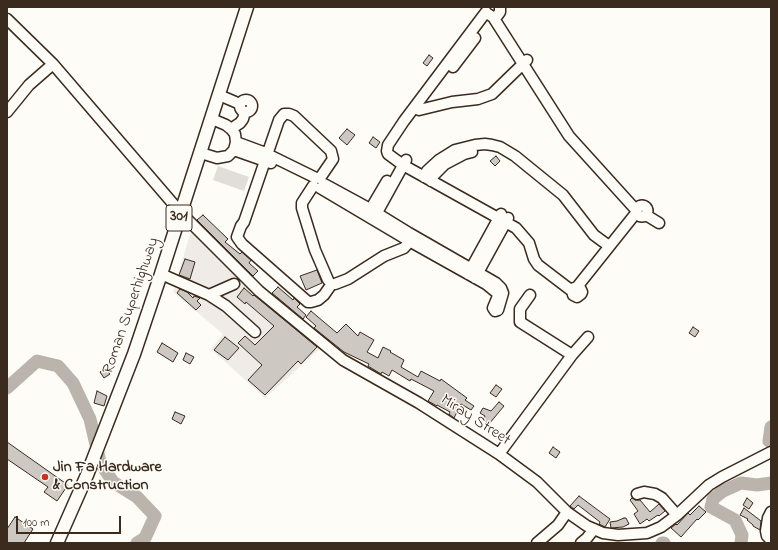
<!DOCTYPE html>
<html>
<head>
<meta charset="utf-8">
<style>
	body { margin:0 }
	#map { position:relative; width:778px; height:550px; overflow:hidden; background:#fdfcf7; font-family:"Indie Flower",sans-serif }
	canvas { display:block }
	.frame { position:absolute; inset:0; border:8px solid #3b2a1e; pointer-events:none }
	.scale { position:absolute; left:16px; top:516px; width:105px; height:18px; box-sizing:border-box; border:2px solid #3b2a1e; border-top:0; padding-left:5px; font-size:12px; line-height:14px; white-space:nowrap; color:#3b2a1e; -webkit-text-stroke:3px #fdfcf7; paint-order:stroke }
</style>
</head>
<body>
<div id="map">
<canvas width="778" height="550"></canvas>
<div class="frame"></div>
<div class="scale">100 m</div>
</div>
<script>
const ctx = document.querySelector('canvas').getContext('2d');
ctx.lineJoin = 'round';
function paint(path, color) { ctx.fillStyle = color; ctx.fill(path, 'evenodd'); }
const poly = rows => new Path2D(rows.map(r => 'M' + r).join(''));
function trace(path, color, width, dash) { ctx.strokeStyle = color; ctx.lineWidth = width; ctx.lineCap = dash ? 'butt' : 'round'; ctx.setLineDash(dash || []); ctx.stroke(path); }
function write(font, color, halo, rows, align = 'center') {
  ctx.font = font + ' "Indie Flower",sans-serif'; ctx.lineWidth = 3; ctx.setLineDash([]); ctx.textBaseline = 'middle'; ctx.strokeStyle = halo; ctx.fillStyle = color; for (const [text, x, y, turn = 0] of rows) {
    ctx.save(); ctx.translate(x, y); ctx.rotate((+turn || 0) * Math.PI / 180); ctx.textAlign = isNaN(turn) ? turn : align; if (halo) ctx.strokeText(text, 0, 0); ctx.fillText(text, 0, 0); ctx.restore();
  }
}
const built = poly([
	[191,231,257,291,322,347,265,398,211,349,223,334,173,292]
]);
const green = poly([
	[218,166,249,177,244,191,213,180]
]);
const river = poly([
	[7,388,37,361,58,366,73,383,90,419,100,462,113,482,137,497,155,516,145,538,137,543],
	[771,427,769,441,771,442],
	[662,543,664,543],
	[741,543,742,535,735,520,711,507,713,499,723,491,741,483,757,485,771,483]
]);
const building = poly([
	[429,55,433,58,427,66,423,63,429,55],
	[347,129,355,135,347,145,339,138,347,129],
	[373,137,380,142,376,148,369,143,373,137],
	[496,156,500,161,495,166,490,161,496,156],
	[203,215,228,239,225,242,240,254,242,252,251,260,249,263,258,271,253,276,197,220,203,215],
	[185,259,195,262,190,279,179,275,185,259],
	[317,270,322,283,306,290,300,276,317,270],
	[278,287,293,300,294,298,300,304,297,307,306,315,303,319,272,293,278,287],
	[244,288,253,296,254,295,317,347,301,364,298,361,265,395,248,380,262,365,238,343,245,336,255,345,274,326,246,302,245,304,237,297,244,288],
	[180,289,187,292,193,298,194,296,200,298,197,301,201,305,196,310,177,293,180,289],
	[311,311,337,333,346,324,358,336,360,332,374,340,367,352,378,358,383,347,391,351,390,352,404,360,401,367,418,377,421,371,440,381,441,379,467,398,465,400,474,406,471,410,461,404,454,418,449,414,450,412,437,405,437,406,428,401,434,391,411,379,410,381,392,370,389,376,382,372,381,374,368,366,369,364,344,352,314,328,316,326,306,317,311,311],
	[693,327,699,331,695,337,689,333,693,327],
	[225,337,239,348,228,360,214,350,225,337],
	[162,343,178,353,173,362,157,352,162,343],
	[186,353,194,357,190,364,183,360,186,353],
	[105,368,110,374,104,378,100,372,105,368],
	[496,385,502,389,496,397,490,393,496,385],
	[97,391,107,396,104,406,94,403,97,391],
	[499,402,504,406,489,424,483,420,485,416,480,413,483,408,491,411,499,402],
	[175,412,185,416,181,424,172,419,175,412],
	[7,442,68,485,57,501,44,492,48,487,7,459,7,442],
	[553,447,560,452,556,458,549,453,553,447],
	[579,496,610,519,605,527,599,524,600,522,578,505,574,509,570,506,579,496],
	[632,498,636,500,640,500,650,512,659,504,665,511,659,516,658,515,649,521,647,519,640,524,634,514,638,511,630,500,632,498],
	[747,498,753,503,749,509,743,505,747,498],
	[699,506,706,512,698,520,697,519,681,537,671,528,676,524,677,525,688,513,690,515,699,506],
	[744,508,761,521,760,530,753,526,753,525,747,520,748,519,740,515,744,508],
	[15,517,33,529,24,543,7,543,7,529,15,517],
	[624,518,626,518,629,524,623,527,611,528,610,522,617,521,624,518]
]);
const minor = poly([
	[486,12,404,121,388,145,387,151,388,154,403,165,516,228,529,243,534,259,538,265,572,291],
	[488,14,493,17,497,16,500,12,500,7],
	[493,17,569,136,636,210],
	[7,19,53,64,181,213,259,291,343,360,419,403,499,454,537,482,567,512,587,526,603,533,618,535,647,533,661,527,677,515,709,485,722,477,771,452],
	[453,67,475,38],
	[219,95,240,104],
	'240 106a6 6 0 1 1 12 0a6 6 0 1 1-12 0Z',
	[419,110,452,102,478,99,492,94,527,60],
	[7,112,29,85,53,64],
	[231,129,240,123,243,119,245,112],
	[236,142,263,152,316,178],
	[234,150,271,163],
	[201,153,217,158,228,156,234,150,236,142,235,134,231,129,226,125,212,119],
	[424,177,427,171,439,160,455,150,475,145,485,144,492,145,500,147,515,156,563,195,594,235,609,246],
	[320,178,333,159,331,151,294,116,289,114,284,114,279,120,244,222,241,226,237,237,242,244,308,302,311,302,318,300,324,295,331,285],
	[431,181,434,175,445,164,464,154,472,152],
	[313,186,302,203,302,208,315,250,328,280],
	[320,188,411,242,486,284,497,293,498,296,493,308,495,311,498,310,503,293,501,288,496,283,409,233,370,209,324,184],
	'636.5 211a5.5 5.5 0 1 1 11 0a5.5 5.5 0 1 1-11 0Z',
	[367,215,387,181],
	[646,215,659,223],
	[374,218,406,160],
	[161,274,209,295,226,306,255,332],
	[468,274,501,214],
	[475,278,508,218],
	[335,284,348,279,384,256,404,248,413,238],
	[577,287,580,288,582,292,581,294,577,297,573,295,572,289,577,287,636,213],
	[209,295,234,284],
	[530,295,520,309,520,322,572,355],
	[499,454,572,355,588,337],
	[637,494,644,492,655,494,662,498,677,515],
	[771,512,768,518,766,531,767,536,771,540],
	[537,543,558,525,567,512],
	[581,543,587,538,594,529]
]);
const major = poly([
	[57,543,87,475,134,354,161,274,247,7]
]);
const markers = [
	[45,477,4,"#c8321e"]
];
const shields = [
	[179,218,26]
];
const shieldNames = [
	["301",179,218]
];
const streetNames = [
	["Roman Superhighway",132,306,-71],
	["Miray Street",475,421,33]
];
const poiNames = [
	["Jin Fa Hardware",53,468],
	["& Construction",53,486]
];
paint(built, '#efece7');
paint(green, '#e1ded7');
trace(river, '#bbb4ad', 13);
paint(building, '#cdc8c2');
trace(building, '#3b2a1e', 1);
trace(minor, '#3b2a1e', 13);
trace(major, '#3b2a1e', 15);
trace(minor, '#fdfcf7', 10);
trace(major, '#fdfcf7', 12);
for (const [x, y, r, color] of markers) { const dot = new Path2D(); dot.arc(x, y, r, 0, 2 * Math.PI); ctx.fillStyle = color; ctx.fill(dot); trace(dot, '#fdfcf7', 1.5); }
for (const [x, y, w] of shields) { const box = new Path2D(); box.roundRect(x - w / 2, y - 13, w, 26, 3); ctx.fillStyle = '#fdfcf7'; ctx.fill(box); trace(box, '#3b2a1e', 1); }
write('bold 15px', '#3b2a1e', null, shieldNames);
write('16px', '#3b2a1e', '#fdfcf7', streetNames);
write('bold 16px', '#3b2a1e', '#fdfcf7', poiNames, 'left');
</script>
</body>
</html>
